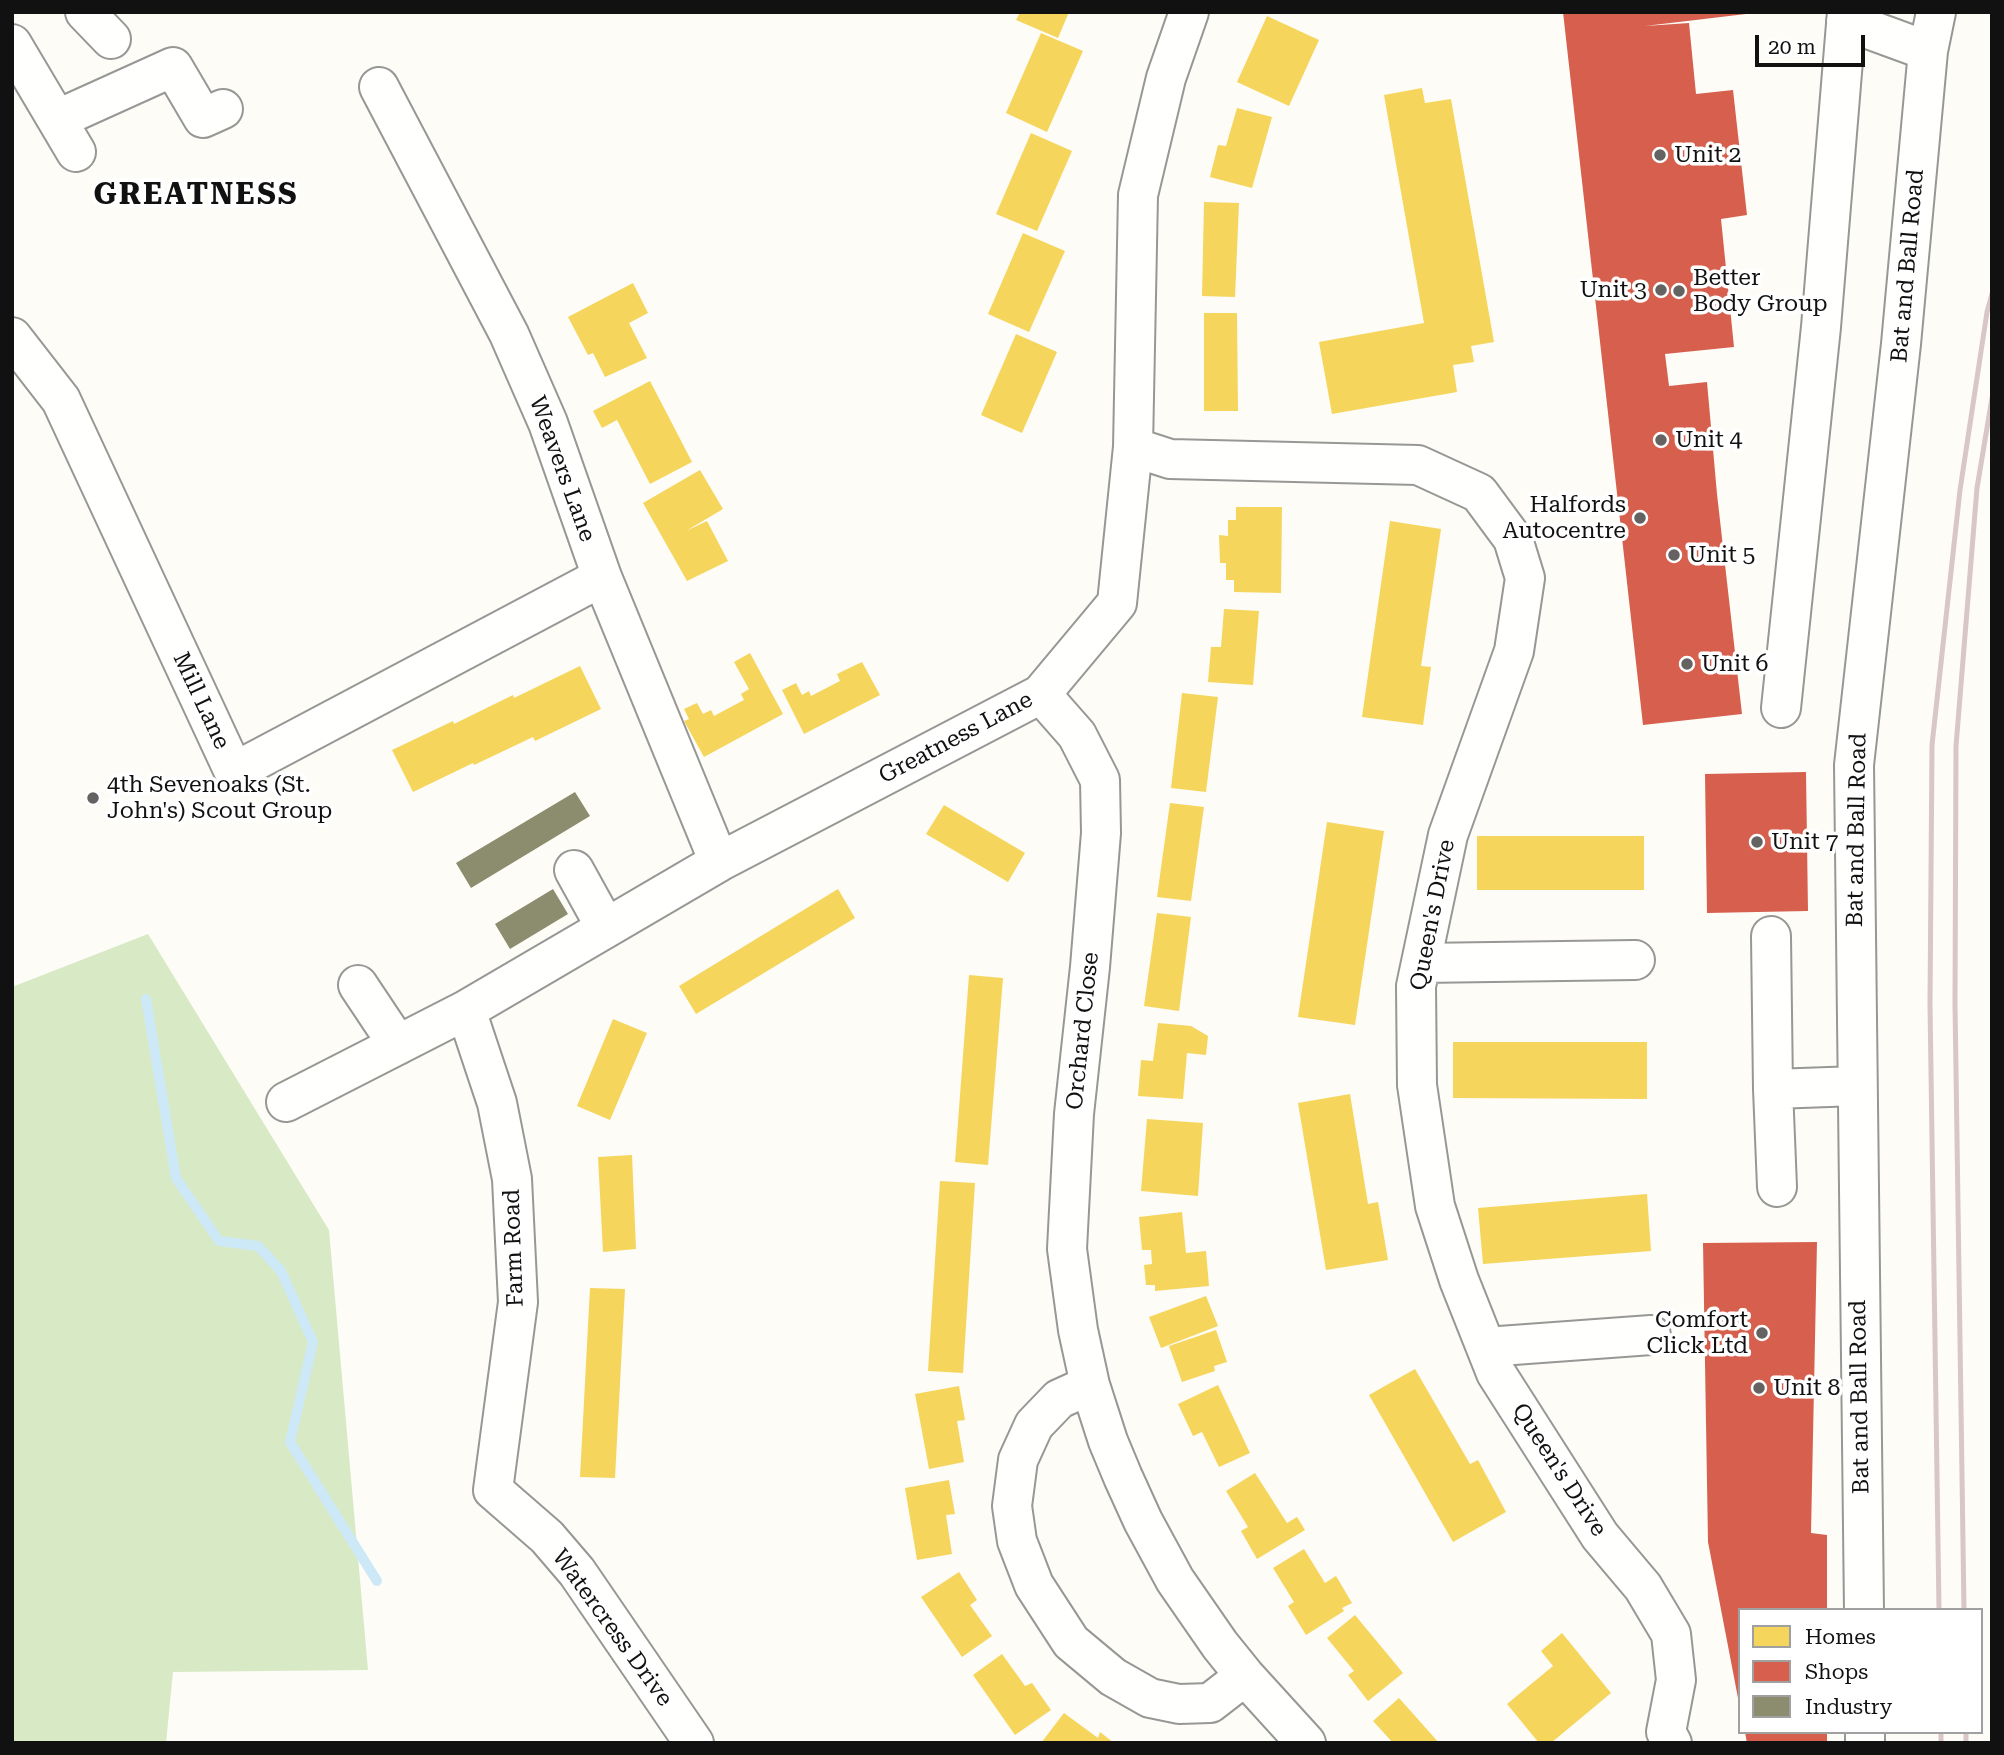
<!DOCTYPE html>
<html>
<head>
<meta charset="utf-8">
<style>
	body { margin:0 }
	#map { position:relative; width:2004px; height:1755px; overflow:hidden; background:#fdfcf7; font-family:"Roboto Serif",serif }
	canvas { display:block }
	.frame { position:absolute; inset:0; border:14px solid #111; pointer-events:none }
	.legend { position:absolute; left:1738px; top:1608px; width:245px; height:126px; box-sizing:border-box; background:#fff; border:2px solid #a0a0a0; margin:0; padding:9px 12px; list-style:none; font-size:21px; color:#111 }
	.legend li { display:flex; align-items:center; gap:14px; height:35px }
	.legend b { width:35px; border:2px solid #a0a0a0 }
	.scale { position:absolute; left:1755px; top:35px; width:110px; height:32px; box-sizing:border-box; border:4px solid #111; border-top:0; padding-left:9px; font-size:21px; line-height:24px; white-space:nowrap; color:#111; -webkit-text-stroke:5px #fff; paint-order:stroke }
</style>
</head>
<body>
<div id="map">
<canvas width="2004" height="1755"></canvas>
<div class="frame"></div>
<ul class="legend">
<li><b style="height:19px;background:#f6d55c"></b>Homes</li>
<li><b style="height:19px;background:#d6604d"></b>Shops</li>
<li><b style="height:19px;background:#8c8c6e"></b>Industry</li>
</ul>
<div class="scale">20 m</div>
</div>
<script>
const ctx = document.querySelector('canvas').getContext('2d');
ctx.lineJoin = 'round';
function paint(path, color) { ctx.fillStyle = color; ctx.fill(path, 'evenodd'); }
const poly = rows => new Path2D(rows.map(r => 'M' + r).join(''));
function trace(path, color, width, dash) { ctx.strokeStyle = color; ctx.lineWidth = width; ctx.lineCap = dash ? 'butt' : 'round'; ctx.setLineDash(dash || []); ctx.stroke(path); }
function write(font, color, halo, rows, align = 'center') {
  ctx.font = font + ' "Roboto Serif",serif'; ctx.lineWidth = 7; ctx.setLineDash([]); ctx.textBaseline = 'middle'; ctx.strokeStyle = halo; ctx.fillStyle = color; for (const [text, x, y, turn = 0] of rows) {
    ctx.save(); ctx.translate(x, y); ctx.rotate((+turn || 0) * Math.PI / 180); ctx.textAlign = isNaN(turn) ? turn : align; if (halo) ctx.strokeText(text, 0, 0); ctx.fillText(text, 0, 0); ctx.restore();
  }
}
const forest = poly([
	[148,934,329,1230,368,1670,173,1672,166,1743,12,1743,12,987]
]);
const homes = poly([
	[1020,12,1069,12,1058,38,1016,20],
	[1267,16,1319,40,1289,106,1237,82],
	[1041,33,1083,51,1047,132,1006,113],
	[1422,88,1425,103,1451,99,1494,342,1471,346,1474,362,1453,365,1457,392,1332,414,1319,342,1424,323,1384,95],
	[1237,108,1272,117,1252,188,1210,177,1218,145,1226,146],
	[1031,133,1072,151,1037,231,996,214],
	[1204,202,1239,203,1235,297,1202,296],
	[1023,233,1065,251,1029,332,988,314],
	[633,283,648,313,629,323,647,358,605,377,593,353,588,355,568,317],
	[1204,313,1237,313,1238,411,1204,411],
	[1016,334,1057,352,1022,433,981,415],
	[650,381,692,462,650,484,617,420,602,428,593,411],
	[700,470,723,509,686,531,707,521,728,561,687,581,643,503],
	[1236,507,1282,507,1281,593,1234,592,1234,580,1226,580,1226,563,1220,563,1219,535,1228,536,1228,520,1236,520],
	[1390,521,1441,529,1421,666,1431,667,1423,725,1362,717],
	[1224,609,1259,611,1253,685,1208,682,1211,647,1221,647],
	[750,653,783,714,704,757,684,721,689,719,684,709,697,703,703,714,711,710,714,716,744,700,741,694,749,689,734,662],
	[862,662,880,695,804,734,782,690,796,683,802,695,809,691,811,696,840,681,837,674],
	[580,666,601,709,535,741,533,737,474,765,473,763,413,792,392,750,453,721,454,724,513,695,514,698],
	[1182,693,1218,697,1206,792,1171,788],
	[1170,803,1204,807,1191,901,1157,897],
	[944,805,1025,853,1008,882,926,834],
	[1327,822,1384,831,1355,1025,1298,1017],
	[1477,836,1644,836,1644,890,1477,890],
	[838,889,855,918,696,1014,679,986],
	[1157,913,1191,917,1179,1011,1144,1006],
	[969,975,1003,978,988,1165,955,1162],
	[613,1019,647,1033,610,1120,577,1106],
	[1158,1023,1191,1026,1208,1036,1206,1055,1187,1053,1183,1099,1138,1096,1141,1060,1153,1061],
	[1453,1042,1647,1042,1647,1099,1453,1098],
	[1350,1094,1368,1204,1378,1202,1388,1260,1326,1270,1298,1103],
	[1147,1119,1203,1123,1198,1196,1141,1191],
	[632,1155,636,1249,603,1252,598,1157],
	[940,1181,975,1183,963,1373,928,1371],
	[1647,1194,1651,1251,1483,1264,1478,1208],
	[1182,1212,1186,1253,1206,1251,1209,1286,1155,1291,1155,1285,1146,1285,1144,1265,1152,1264,1151,1250,1142,1250,1139,1217],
	[590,1288,625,1289,615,1478,580,1477],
	[1206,1296,1218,1326,1161,1348,1149,1317],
	[1216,1330,1227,1362,1214,1366,1215,1371,1182,1382,1169,1346],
	[1415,1369,1470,1464,1478,1460,1506,1512,1453,1542,1369,1395],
	[1218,1385,1250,1453,1219,1467,1202,1432,1193,1436,1178,1404],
	[959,1386,965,1420,957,1421,964,1462,929,1469,915,1394],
	[1255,1473,1287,1523,1297,1517,1305,1530,1257,1559,1241,1531,1248,1527,1226,1491],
	[949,1480,955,1514,946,1515,952,1554,917,1560,905,1488],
	[1304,1549,1325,1583,1336,1576,1352,1603,1342,1608,1344,1611,1306,1635,1288,1606,1294,1602,1273,1568],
	[959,1572,977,1600,970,1605,992,1636,962,1657,921,1597],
	[1355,1615,1403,1673,1368,1701,1348,1675,1354,1671,1327,1638],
	[1562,1633,1611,1693,1551,1743,1539,1743,1507,1704,1553,1666,1541,1651],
	[1002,1654,1025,1686,1032,1683,1051,1710,1015,1735,973,1675],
	[1399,1698,1432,1735,1439,1743,1393,1743,1373,1721],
	[1064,1713,1098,1738,1100,1732,1114,1743,1041,1743]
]);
const shops = poly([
	[1563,12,1745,12,1746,14,1645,26,1689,23,1696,94,1733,90,1747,215,1721,219,1734,347,1665,354,1669,386,1707,382,1717,494,1742,714,1643,725],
	[1806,772,1808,911,1707,913,1705,774],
	[1817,1242,1811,1533,1827,1535,1827,1610,1740,1610,1738,1698,1708,1542,1703,1243],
	[1745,1732,1827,1732,1827,1743,1747,1743]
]);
const industry = poly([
	[575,792,590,816,471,888,456,863],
	[553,889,568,914,510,949,495,924]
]);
const stream = poly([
	[146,999,176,1178,219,1241,258,1246,281,1271,313,1342,290,1442,377,1581]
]);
const minor = poly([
	[85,12,111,39],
	[1846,21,1928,51],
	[12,44,76,152],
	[379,87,509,334,548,423,602,577,719,862],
	[58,119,173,67,203,118,223,109],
	[12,337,61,400,234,772,602,577],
	[1133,447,1170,459,1418,465,1479,493,1513,539,1525,578,1514,651,1448,835,1416,986,1417,1085,1435,1206,1459,1280,1496,1373,1600,1536,1643,1587,1671,1634,1676,1680,1666,1732,1672,1743],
	[1041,694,1077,735,1100,780,1101,833,1090,967,1074,1114,1067,1249,1078,1330,1090,1385,1108,1441,1123,1477,1143,1521,1175,1580,1220,1645,1245,1676,1306,1743],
	[1781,708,1821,327,1847,12],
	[574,870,606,928],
	[1771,936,1773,1089,1777,1187],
	[1421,963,1635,960],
	[358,985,398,1045],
	[466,1010,497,1103,512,1179,518,1302,493,1490,547,1537,577,1572,694,1743],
	[1773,1089,1857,1086],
	[286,1102,466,1010,719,862,1041,694,1117,603,1133,447,1138,195,1166,78,1189,12],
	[1486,1347,1651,1335],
	[1090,1385,1059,1399,1034,1425,1018,1460,1012,1506,1017,1541,1034,1585,1071,1642,1113,1677,1150,1698,1179,1704,1210,1703,1245,1676],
	[1864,1610,1854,765,1901,344,1928,51,1936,12],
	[1865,1732,1865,1743]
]);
const rail = poly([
	[1939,1610,1930,1004,1932,745,1960,490,1987,312,1992,294],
	[1964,1610,1955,1004,1956,746,1977,488,1992,398],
	[1941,1732,1941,1743],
	[1966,1732,1966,1743]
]);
const markers = [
	[1660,155,7,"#646362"],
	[1661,290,7,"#646362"],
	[1679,291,7,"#646362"],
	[1661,440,7,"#646362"],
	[1640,518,7,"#646362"],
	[1674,555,7,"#646362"],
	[1687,664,7,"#646362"],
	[93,798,7,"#646362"],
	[1757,842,7,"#646362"],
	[1762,1333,7,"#646362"],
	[1759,1388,7,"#646362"]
];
const poiNames = [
	["Unit 2",1674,155],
	["Better",1693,278],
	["Body Group",1693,304],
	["Unit 3",1647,290,"right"],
	["Unit 4",1675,440],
	["Halfords",1626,505,"right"],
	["Autocentre",1626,531,"right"],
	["Unit 5",1688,555],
	["Unit 6",1701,664],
	["4th Sevenoaks (St.",107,785],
	["John's) Scout Group",107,811],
	["Unit 7",1771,842],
	["Comfort",1748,1320,"right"],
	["Click Ltd",1748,1346,"right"],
	["Unit 8",1773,1388]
];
const streetNames = [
	["Bat and Ball Road",1908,266,-85],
	["Weavers Lane",562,469,70],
	["Mill Lane",201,701,65],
	["Greatness Lane",956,738,-28],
	["Bat and Ball Road",1857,830,-89],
	["Queen's Drive",1433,915,-79],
	["Orchard Close",1083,1031,-84],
	["Farm Road",514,1248,-92],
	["Bat and Ball Road",1860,1397,-91],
	["Queen's Drive",1559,1470,57],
	["Watercress Drive",612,1628,54]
];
const districtNames = [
	["GREATNESS",196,195]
];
paint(forest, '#d8eac5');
paint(homes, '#f6d55c');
paint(shops, '#d6604d');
paint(industry, '#8c8c6e');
trace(stream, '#cde8f7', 10);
trace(minor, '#979795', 42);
trace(minor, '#fffffe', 38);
trace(rail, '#d9c6c7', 5);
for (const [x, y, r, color] of markers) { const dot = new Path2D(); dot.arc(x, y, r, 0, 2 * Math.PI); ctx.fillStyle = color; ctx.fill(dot); trace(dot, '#fff', 2.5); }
write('23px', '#111', '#fff', poiNames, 'left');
write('23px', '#111', '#fff', streetNames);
ctx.letterSpacing = '2px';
write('bold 30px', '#111', '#fff', districtNames);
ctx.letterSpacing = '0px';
</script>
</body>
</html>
